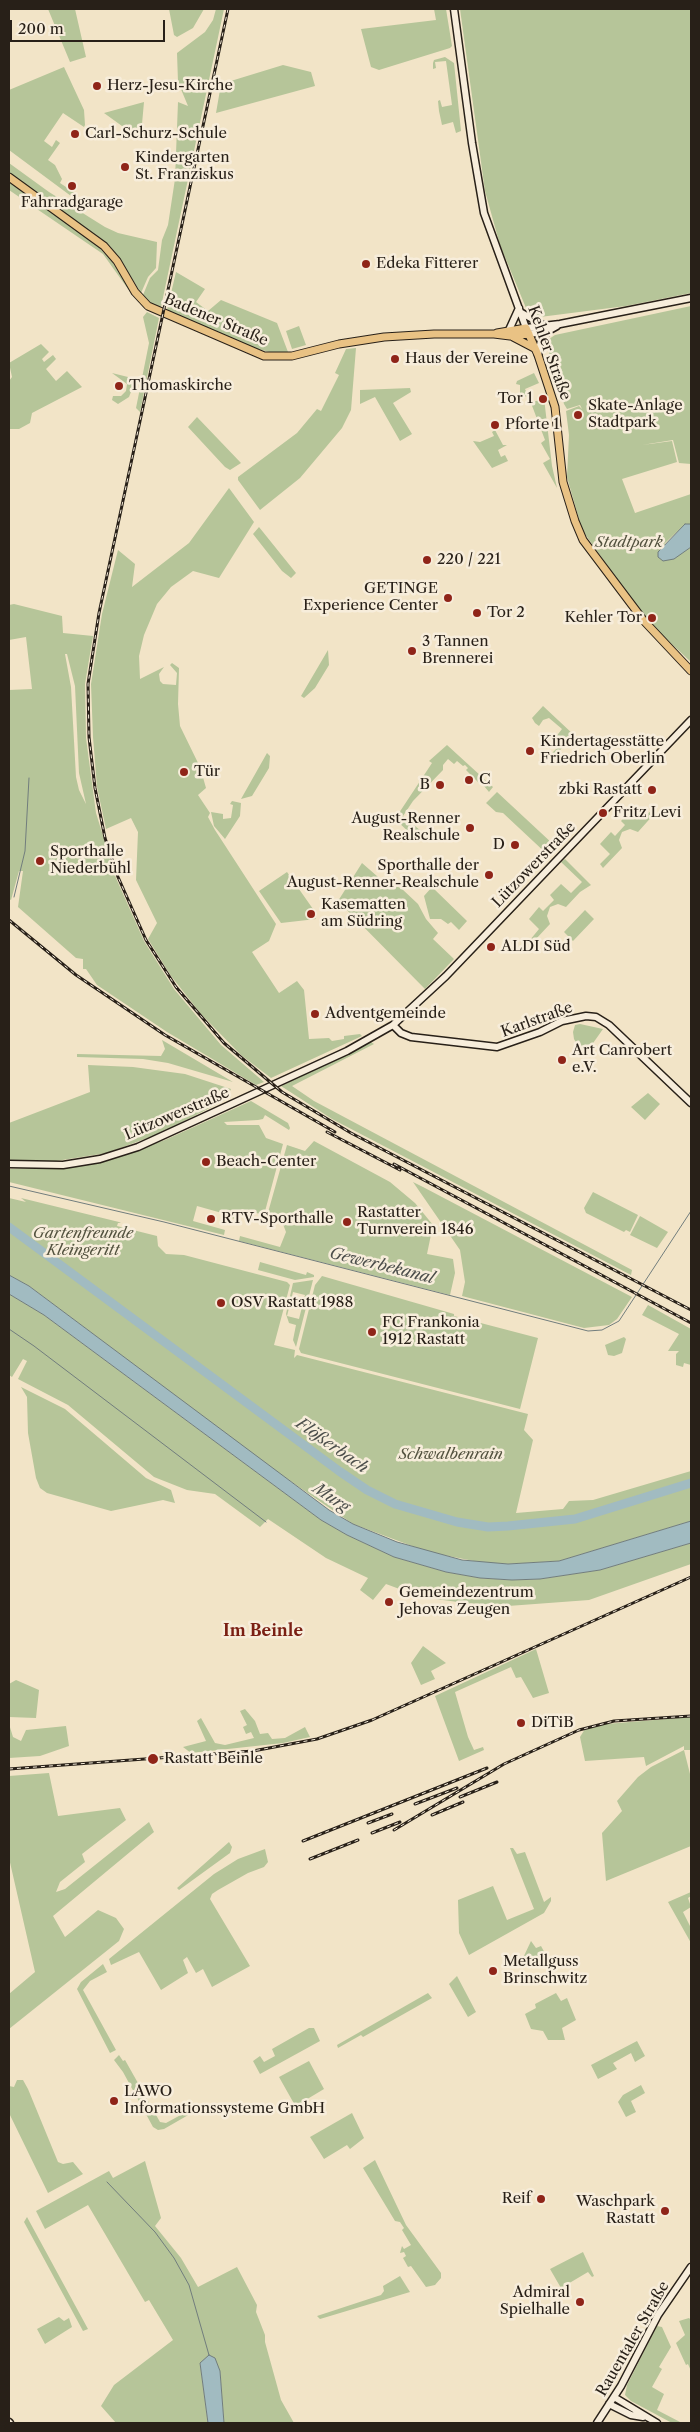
<!DOCTYPE html>
<html>
<head>
<meta charset="utf-8">
<style>
	body { margin:0 }
	#map { position:relative; width:700px; height:2432px; overflow:hidden; background:#f2e4c7; font-family:"Libre Caslon Text",serif }
	canvas { display:block }
	.frame { position:absolute; inset:0; border:10px solid #282018; pointer-events:none }
	.scale { position:absolute; left:10px; top:20px; width:155px; height:22px; box-sizing:border-box; border:2px solid #282018; border-top:0; padding-left:6px; font-size:15px; line-height:18px; white-space:nowrap; color:#282018; -webkit-text-stroke:4px #f7eddb; paint-order:stroke }
</style>
</head>
<body>
<div id="map">
<canvas width="700" height="2432"></canvas>
<div class="frame"></div>
<div class="scale">200 m</div>
</div>
<script>
const ctx = document.querySelector('canvas').getContext('2d');
ctx.lineJoin = 'round';
function paint(path, color) { ctx.fillStyle = color; ctx.fill(path, 'evenodd'); }
const poly = rows => new Path2D(rows.map(r => 'M' + r).join(''));
function trace(path, color, width, dash) { ctx.strokeStyle = color; ctx.lineWidth = width; ctx.lineCap = dash ? 'butt' : 'round'; ctx.setLineDash(dash || []); ctx.stroke(path); }
function write(font, color, halo, rows, align = 'center') {
  ctx.font = font + ' "Libre Caslon Text",serif'; ctx.lineWidth = 5; ctx.setLineDash([]); ctx.textBaseline = 'middle'; ctx.strokeStyle = halo; ctx.fillStyle = color; for (const [text, x, y, turn = 0] of rows) {
    ctx.save(); ctx.translate(x, y); ctx.rotate((+turn || 0) * Math.PI / 180); ctx.textAlign = isNaN(turn) ? turn : align; if (halo) ctx.strokeText(text, 0, 0); ctx.fillText(text, 0, 0); ctx.restore();
  }
}
const green = poly([
	[48,9,75,9,86,57,70,62],
	[169,9,204,9,193,28,177,37,174,35],
	[216,9,224,9,161,307,152,304,143,295,150,278,158,270,162,240,168,225,175,179,178,102,188,106,178,82,177,53,205,32,213,20],
	[434,9,446,9,452,46,450,48,379,70,371,67,361,29,436,20],
	[460,9,691,9,691,293,626,306,540,317,530,313,526,308,500,245,485,191],
	[445,57,454,63,461,131,456,133,453,122,442,125,439,111,438,101,440,100,442,107,452,105,446,61,435,62,436,68,433,69,433,63,434,60],
	[283,65,311,72,315,86,216,113,221,84],
	[64,67,84,110,85,125,84,127,63,113,44,141,52,147,56,140,60,143,48,160,55,165,62,179,60,183,78,195,75,199,9,150,9,90],
	[144,102,141,135,133,134,104,113],
	[9,163,49,192,105,227,118,233,157,242,156,268,148,277,141,293,119,257,108,244,9,173],
	[9,182,96,244,113,263,133,296,103,254,9,190],
	[176,272,205,289,196,302,208,311,221,300,277,323,288,352,273,353,254,348,167,310],
	[691,306,691,464,679,463,673,440,642,445,672,441,677,462,622,479,635,513,691,494,691,524,685,524,664,544,680,554,691,547,691,662,647,621,582,530,567,477,569,435,566,411,579,406,582,409,580,405,567,409,564,404,549,356,549,339,555,335],
	[147,312,159,318,140,412,136,408,149,343,143,317],
	[299,326,306,345,292,349,286,331],
	[41,344,49,352,42,359,44,362,53,355,56,359,46,369,56,381,67,371,82,387,32,413,30,423,19,429,9,429,9,381,12,377,9,363],
	[356,348,351,410,342,428,300,478,260,510,238,480,238,477,297,433,317,409,321,411,339,375,335,373,346,349],
	[112,373,136,379,129,397,118,404,112,400,113,396,121,396,126,391,127,384],
	[534,373,539,383,525,389,528,396,520,397,520,385,516,384,517,381],
	[410,388,411,392,393,403,412,434,400,441,375,397,360,404,360,390],
	[544,398,552,466,557,488,543,463,550,459,541,443,545,440,531,403],
	[197,417,241,463,230,470,225,467,188,427],
	[495,430,503,445,507,445,498,450,501,457,505,455,508,461,492,468,473,441,480,442,494,436,492,432],
	[229,488,254,522,219,578,193,571,171,587,157,604,144,635,139,656,140,679,164,667,159,674,160,681,163,684,176,685,177,673,170,665,172,663,179,668,178,704,180,726,200,767,206,788,198,795,210,813,208,817,215,830,276,924,269,941,252,952,279,993,297,981,304,990,309,1039,329,1038,332,1041,344,1039,344,1036,360,1034,362,1036,271,1078,241,1055,201,1014,171,976,148,939,157,923,136,880,138,832,131,818,106,829,97,787,93,737,91,684,102,614,118,550,135,564,132,587,189,543],
	[259,527,296,573,291,578,282,571,253,534],
	[14,604,62,616,63,633,93,636,85,684,86,738,96,813,116,878,144,941,174,989,221,1045,264,1082,256,1085,167,1032,97,985,86,969,83,969,83,959,76,958,18,907,23,871,19,871,11,900,9,899,9,690,32,689,26,637,9,640,9,605],
	[65,654,67,654,75,686,79,773,86,804,79,790,76,777,71,687],
	[328,650,329,665,315,688,304,698,301,696],
	[543,706,574,735,549,762,546,759,559,746,555,738,562,729,549,718,543,720,539,726,535,723,532,718],
	[447,745,493,787,489,792,484,786,485,784,482,781,479,783,466,770,468,768,465,765,463,766,457,761,454,764,448,759,443,765,443,770,413,801,403,816,421,831,414,837,395,819,432,763,429,761],
	[267,753,270,756,269,768,252,796,241,799],
	[497,792,554,845,555,849,549,856,503,813,496,812,486,803],
	[232,801,241,803,240,816,225,839,214,826,211,812,223,814,223,819,231,818,233,805,230,804],
	[632,809,642,819,652,810,655,813,638,832,630,829,622,832,619,840,622,848,603,868,600,864,610,854,600,844,611,832,615,836,625,825,621,821],
	[565,859,591,885,580,892,566,907,558,904,550,907,547,916,550,924,535,940,534,944,530,940,539,929,529,919,539,907,543,911,554,900,550,895,561,884,571,893,582,882,561,862],
	[362,863,385,883,401,888,418,904,426,919,438,933,433,939,454,959,425,989,338,901],
	[287,872,313,909,311,911,316,919,281,923,259,891],
	[432,887,467,921,459,930,451,922,448,924,441,919,430,919,424,896],
	[585,910,594,919,573,941,564,932],
	[580,1024,603,1029,591,1046,581,1051,574,1039,573,1032,575,1025],
	[162,1040,233,1082,168,1063,143,1059,77,1057,77,1054,161,1056,165,1049],
	[371,1042,374,1044,292,1086,314,1101,632,1270,631,1275,332,1119,281,1086],
	[88,1065,133,1067,185,1074,231,1089,228,1095,231,1097,161,1133,107,1153,56,1161,9,1160,9,1123,90,1092],
	[648,1093,660,1104,645,1120,631,1107],
	[251,1101,288,1123,290,1128,289,1130,265,1115,263,1119,258,1120,224,1122,227,1125,259,1125,266,1138,283,1144,264,1215,241,1209,244,1212,243,1215,240,1215,235,1219,229,1217,229,1215,197,1206,193,1221,225,1230,224,1235,9,1182,10,1169,66,1167,101,1161,165,1140],
	[314,1141,390,1182,415,1203,433,1225,427,1254,453,1259,455,1273,450,1295,239,1241,240,1236,280,1247,286,1232,281,1219,267,1216,287,1145,305,1151],
	[413,1182,423,1187,632,1297,617,1319,609,1325,584,1328,462,1296,465,1282,460,1250],
	[593,1192,638,1215,630,1232,626,1230,624,1232,586,1213,584,1208],
	[9,1198,26,1202,21,1198,119,1222,121,1223,118,1223,117,1226,157,1236,158,1246,166,1254,184,1255,287,1282,290,1285,274,1345,295,1350,294,1358,297,1355,528,1414,524,1430,533,1440,516,1513,563,1509,569,1501,593,1500,691,1471,691,1521,559,1561,508,1564,484,1563,428,1552,353,1524,274,1470,29,1286,9,1275,9,1229,337,1472,366,1491,394,1505,427,1517,456,1523,488,1528,537,1525,499,1525,458,1520,396,1502,367,1488,312,1450,20,1234,9,1224],
	[640,1216,668,1232,657,1248,630,1235],
	[260,1262,306,1275,307,1272,314,1275,314,1277,295,1280,258,1270],
	[322,1276,454,1314,454,1316,538,1338,520,1409,301,1353,299,1349,315,1285],
	[313,1280,296,1347,293,1340,296,1325,289,1323,286,1314,293,1283],
	[293,1292,305,1295,299,1319,287,1316],
	[9,1294,44,1315,321,1520,347,1535,394,1557,446,1572,480,1578,512,1580,540,1579,600,1570,691,1543,691,1564,589,1600,508,1606,465,1603,421,1597,386,1584,373,1600,360,1590,368,1578,326,1558,268,1519,260,1527,215,1494,187,1490,154,1477,68,1405,18,1379,27,1361,23,1359,12,1377,9,1375],
	[648,1305,691,1329,691,1365,684,1363,683,1367,676,1365,676,1354,679,1351,668,1351,679,1334,642,1315],
	[624,1337,626,1339,622,1353,614,1356,608,1355,605,1345],
	[21,1387,65,1409,146,1478,171,1490,175,1503,163,1500,111,1511,47,1493,40,1488,36,1478,28,1433,27,1397],
	[423,1646,446,1663,431,1671,435,1679,421,1685,411,1663],
	[536,1649,549,1693,533,1698,521,1677,516,1678,511,1667,455,1692,468,1737,474,1750,483,1747,484,1750,459,1761,435,1696],
	[16,1680,39,1690,36,1718,9,1717,9,1684],
	[245,1709,255,1721,260,1734,268,1733,272,1739,285,1738,305,1727,310,1737,283,1743,191,1753,183,1747,206,1741,197,1721,201,1718,215,1743,225,1745,254,1738,251,1732,246,1734,243,1727,247,1725,240,1711],
	[691,1717,691,1750,684,1750,691,1778,691,1846,606,1881,602,1833,622,1811,617,1801,638,1777,651,1767,684,1750,684,1746,646,1766,644,1757,585,1761,580,1737,585,1729,606,1724],
	[9,1724,13,1737,21,1741,26,1730,66,1726,69,1746,40,1756,9,1758],
	[49,1773,58,1816,120,1808,126,1820,82,1854,85,1862,60,1882,56,1892,65,1889,149,1822,154,1832,53,1916,65,1937,98,1910,116,1918,124,1929,119,1941,9,2029,9,1994,35,1972,9,1858,9,1776],
	[229,1842,232,1847,230,1853,179,1890,177,1888],
	[510,1848,513,1848,517,1854,525,1852,544,1902,551,1897,551,1901,544,1913,469,1955,459,1933,458,1900,493,1886,507,1920,534,1909],
	[265,1849,268,1862,264,1867,248,1873,218,1890,212,1894,210,1899,250,1966,212,1987,203,1969,196,1973,187,1957,183,1960,188,1973,161,1990,139,1952,111,1965,109,1959,214,1874,238,1859],
	[691,1892,691,1896,688,1898,691,1907,683,1912,691,1928,691,1943,668,1902],
	[531,1941,536,1948,541,1946,547,1957,527,1966,523,1958],
	[103,1964,107,1972,90,1981,83,1990,116,2050,110,2053,77,1989,81,1982],
	[457,1976,476,2012,468,2017,449,1984],
	[428,1993,432,1998,363,2037,361,2035,338,2048,337,2045],
	[556,1993,561,2001,567,1998,576,2020,562,2028,565,2040,548,2040,543,2031,531,2029,525,2014,536,2008,535,2004],
	[309,2028,314,2028,320,2041,260,2074,253,2061,260,2056,264,2062,275,2056,272,2049],
	[637,2041,645,2056,635,2062,631,2053,613,2063,617,2069,598,2079,591,2065],
	[119,2055,123,2061,125,2060,160,2122,166,2123,188,2111,190,2114,164,2129,158,2130,153,2127,123,2072,114,2060],
	[309,2061,324,2089,304,2101,309,2111,301,2116,279,2077],
	[17,2080,23,2080,28,2089,58,2162,63,2164,73,2162,83,2174,48,2193,9,2113,9,2086,14,2087],
	[641,2085,645,2093,631,2101,636,2112,626,2117,618,2102,623,2095],
	[352,2113,364,2138,350,2149,347,2145,324,2159,310,2137],
	[375,2160,406,2225,441,2273,441,2278,435,2285,426,2287,411,2266,408,2267,403,2258,406,2256,404,2252,400,2253,402,2246,404,2249,411,2245,402,2230,404,2228,400,2222,395,2221,363,2168],
	[145,2161,161,2218,155,2226,181,2258,198,2287,237,2267,257,2305,256,2312,265,2335,265,2342,281,2400,294,2423,224,2423,220,2371,200,2363,208,2423,116,2423,101,2406,114,2385,173,2340,149,2300,145,2302,88,2205,45,2229,36,2211,109,2171,113,2178],
	[27,2217,88,2329,83,2331,24,2222],
	[583,2252,594,2276,592,2277,588,2272,561,2288,550,2269],
	[400,2276,410,2292,320,2319,317,2316,381,2295,384,2291,383,2286],
	[59,2317,64,2321,69,2318,72,2327,45,2344,37,2329],
	[689,2318,691,2320,691,2371,688,2364,686,2365,676,2343,685,2335,679,2321],
	[657,2326,662,2327,671,2347,659,2367,662,2369,652,2387,664,2394,657,2410,682,2423,672,2423,631,2401,625,2395,627,2385]
]);
const water = poly([
	[685,524,691,524,691,547,674,559,663,561,658,557,658,552,685,524],
	[9,1275,29,1286,329,1510,353,1524,397,1542,462,1560,508,1564,559,1561,691,1521,691,1543,600,1570,540,1579,512,1580,480,1578,446,1572,394,1557,347,1535,321,1520,44,1315,9,1294,9,1275],
	[209,2355,215,2358,220,2371,224,2423,208,2423,200,2363,209,2355]
]);
const stream = poly([
	[14,897,25,851,29,778],
	[9,1186,164,1222,588,1331,602,1330,619,1321,691,1211],
	[9,1329,34,1346,266,1522],
	[107,2182,155,2232,174,2258,189,2285,209,2355]
]);
const river = poly([
	[9,1227,339,1471,367,1490,395,1504,457,1522,488,1527,508,1526,575,1519,691,1483]
]);
const secondary = poly([
	[454,9,472,143,484,213,526,328,560,324,691,298],
	[520,312,543,325],
	[509,330,519,308],
	[529,334,548,331,557,326],
	[538,355,541,340,548,331],
	[393,1025,401,1033,411,1037,497,1047,540,1032,562,1021,586,1016,596,1017,609,1025,691,1103],
	[9,1164,63,1165,100,1159,138,1147,347,1051,393,1025,446,976,691,720],
	[614,2397,657,2423],
	[609,2404,631,2415,643,2417],
	[9,2422,10,2423],
	[597,2423,621,2386,658,2315,691,2267]
]);
const primary = poly([
	[9,177,104,246,117,261,135,292,148,306,264,356,292,356,339,344,384,337,434,334,494,334,510,336,529,334],
	[497,333,526,328,538,355,555,407,563,482,575,521,583,540,644,621,691,671],
	[513,337,534,348]
]);
const rail = poly([
	[228,9,99,613,88,684,89,737,95,788,105,838,118,877,146,940,176,987,224,1043,282,1092,351,1133,691,1310],
	[9,920,76,975,165,1035,335,1132],
	[327,1132,400,1170],
	[394,1164,691,1323],
	[9,1769,253,1751,317,1739,372,1720,691,1577],
	[460,1797,497,1782],
	[415,1804,457,1788],
	[432,1815,463,1802],
	[368,1823,392,1814],
	[394,1830,504,1764,579,1730,614,1721,691,1716],
	[372,1833,400,1822],
	[303,1841,487,1768],
	[310,1859,358,1840]
]);
const markers = [
	[97,86,5,"#8f2418"],
	[75,134,5,"#8f2418"],
	[125,167,5,"#8f2418"],
	[72,186,5,"#8f2418"],
	[366,264,5,"#8f2418"],
	[395,359,5,"#8f2418"],
	[119,386,5,"#8f2418"],
	[543,399,5,"#8f2418"],
	[578,415,5,"#8f2418"],
	[495,425,5,"#8f2418"],
	[427,560,5,"#8f2418"],
	[448,598,5,"#8f2418"],
	[477,613,5,"#8f2418"],
	[652,618,5,"#8f2418"],
	[412,651,5,"#8f2418"],
	[530,751,5,"#8f2418"],
	[184,772,5,"#8f2418"],
	[469,780,5,"#8f2418"],
	[440,785,5,"#8f2418"],
	[652,790,5,"#8f2418"],
	[603,813,5,"#8f2418"],
	[470,828,5,"#8f2418"],
	[515,845,5,"#8f2418"],
	[40,861,5,"#8f2418"],
	[489,875,5,"#8f2418"],
	[311,914,5,"#8f2418"],
	[491,947,5,"#8f2418"],
	[315,1014,5,"#8f2418"],
	[562,1060,5,"#8f2418"],
	[206,1162,5,"#8f2418"],
	[211,1219,5,"#8f2418"],
	[347,1222,5,"#8f2418"],
	[221,1303,5,"#8f2418"],
	[372,1332,5,"#8f2418"],
	[389,1602,5,"#8f2418"],
	[521,1723,5,"#8f2418"],
	[153,1759,6,"#8f2418"],
	[493,1971,5,"#8f2418"],
	[114,2101,5,"#8f2418"],
	[541,2199,5,"#8f2418"],
	[665,2211,5,"#8f2418"],
	[580,2302,5,"#8f2418"]
];
const poiNames = [
	["Herz-Jesu-Kirche",107,86],
	["Carl-Schurz-Schule",85,134],
	["Kindergarten",135,158],
	["St. Franziskus",135,175],
	["Fahrradgarage",72,203,"center"],
	["Edeka Fitterer",376,264],
	["Haus der Vereine",405,359],
	["Thomaskirche",129,386],
	["Tor 1",533,399,"right"],
	["Skate-Anlage",588,406],
	["Stadtpark",588,423],
	["Pforte 1",505,425],
	["220 / 221",437,560],
	["GETINGE",438,589,"right"],
	["Experience Center",438,606,"right"],
	["Tor 2",487,613],
	["Kehler Tor",642,618,"right"],
	["3 Tannen",422,642],
	["Brennerei",422,659],
	["Kindertagesstätte",540,742],
	["Friedrich Oberlin",540,759],
	["Tür",194,772],
	["C",479,780],
	["B",430,785,"right"],
	["zbki Rastatt",642,790,"right"],
	["Fritz Levi",613,813],
	["August-Renner",460,819,"right"],
	["Realschule",460,836,"right"],
	["D",505,845,"right"],
	["Sporthalle",50,852],
	["Niederbühl",50,869],
	["Sporthalle der",479,866,"right"],
	["August-Renner-Realschule",479,883,"right"],
	["Kasematten",321,905],
	["am Südring",321,922],
	["ALDI Süd",501,947],
	["Adventgemeinde",325,1014],
	["Art Canrobert",572,1051],
	["e.V.",572,1068],
	["Beach-Center",216,1162],
	["Rastatter",357,1213],
	["Turnverein 1846",357,1230],
	["RTV-Sporthalle",221,1219],
	["OSV Rastatt 1988",231,1303],
	["FC Frankonia",382,1323],
	["1912 Rastatt",382,1340],
	["Gemeindezentrum",399,1593],
	["Jehovas Zeugen",399,1610],
	["DiTiB",531,1723],
	["Rastatt Beinle",164,1759],
	["Metallguss",503,1962],
	["Brinschwitz",503,1979],
	["LAWO",124,2092],
	["Informationssysteme GmbH",124,2109],
	["Reif",531,2199,"right"],
	["Waschpark",655,2202,"right"],
	["Rastatt",655,2219,"right"],
	["Admiral",570,2293,"right"],
	["Spielhalle",570,2310,"right"]
];
const streetNames = [
	["Badener Straße",216,320,23],
	["Kehler Straße",549,353,70],
	["Lützowerstraße",534,865,-46],
	["Karlstraße",537,1020,-20],
	["Lützowerstraße",177,1114,-23],
	["Rauentaler Straße",633,2339,-60]
];
const parkNames = [
	["Stadtpark",629,543],
	["Gartenfreunde",83,1234],
	["Kleingeritt",83,1251],
	["Schwalbenrain",451,1455]
];
const waterNames = [
	["Gewerbekanal",382,1266,14],
	["Flößerbach",332,1446,35],
	["Murg",331,1498,33]
];
const neighbourhoodNames = [
	["Im Beinle",263,1631]
];
paint(green, '#b6c599');
paint(water, '#a1bbc1');
trace(water, '#717d7d', 1);
trace(stream, '#717d7d', 1);
trace(river, '#a1bbc1', 9);
trace(secondary, '#282018', 9);
trace(primary, '#282018', 9);
trace(secondary, '#f7eddb', 6);
trace(primary, '#e9c284', 7);
trace(rail, '#282018', 3);
trace(rail, '#f7eddb', 1, [4]);
for (const [x, y, r, color] of markers) { const dot = new Path2D(); dot.arc(x, y, r, 0, 2 * Math.PI); ctx.fillStyle = color; ctx.fill(dot); trace(dot, '#f7eddb', 2); }
write('15px', '#282018', '#f7eddb', poiNames, 'left');
write('15px', '#282018', '#f7eddb', streetNames);
write('italic 15px', '#53523f', '#f7eddb', parkNames);
write('italic 16px', '#4c4e4b', '#f7eddb', waterNames);
write('bold 16px', '#7a1f14', '#f7eddb', neighbourhoodNames);
</script>
</body>
</html>
